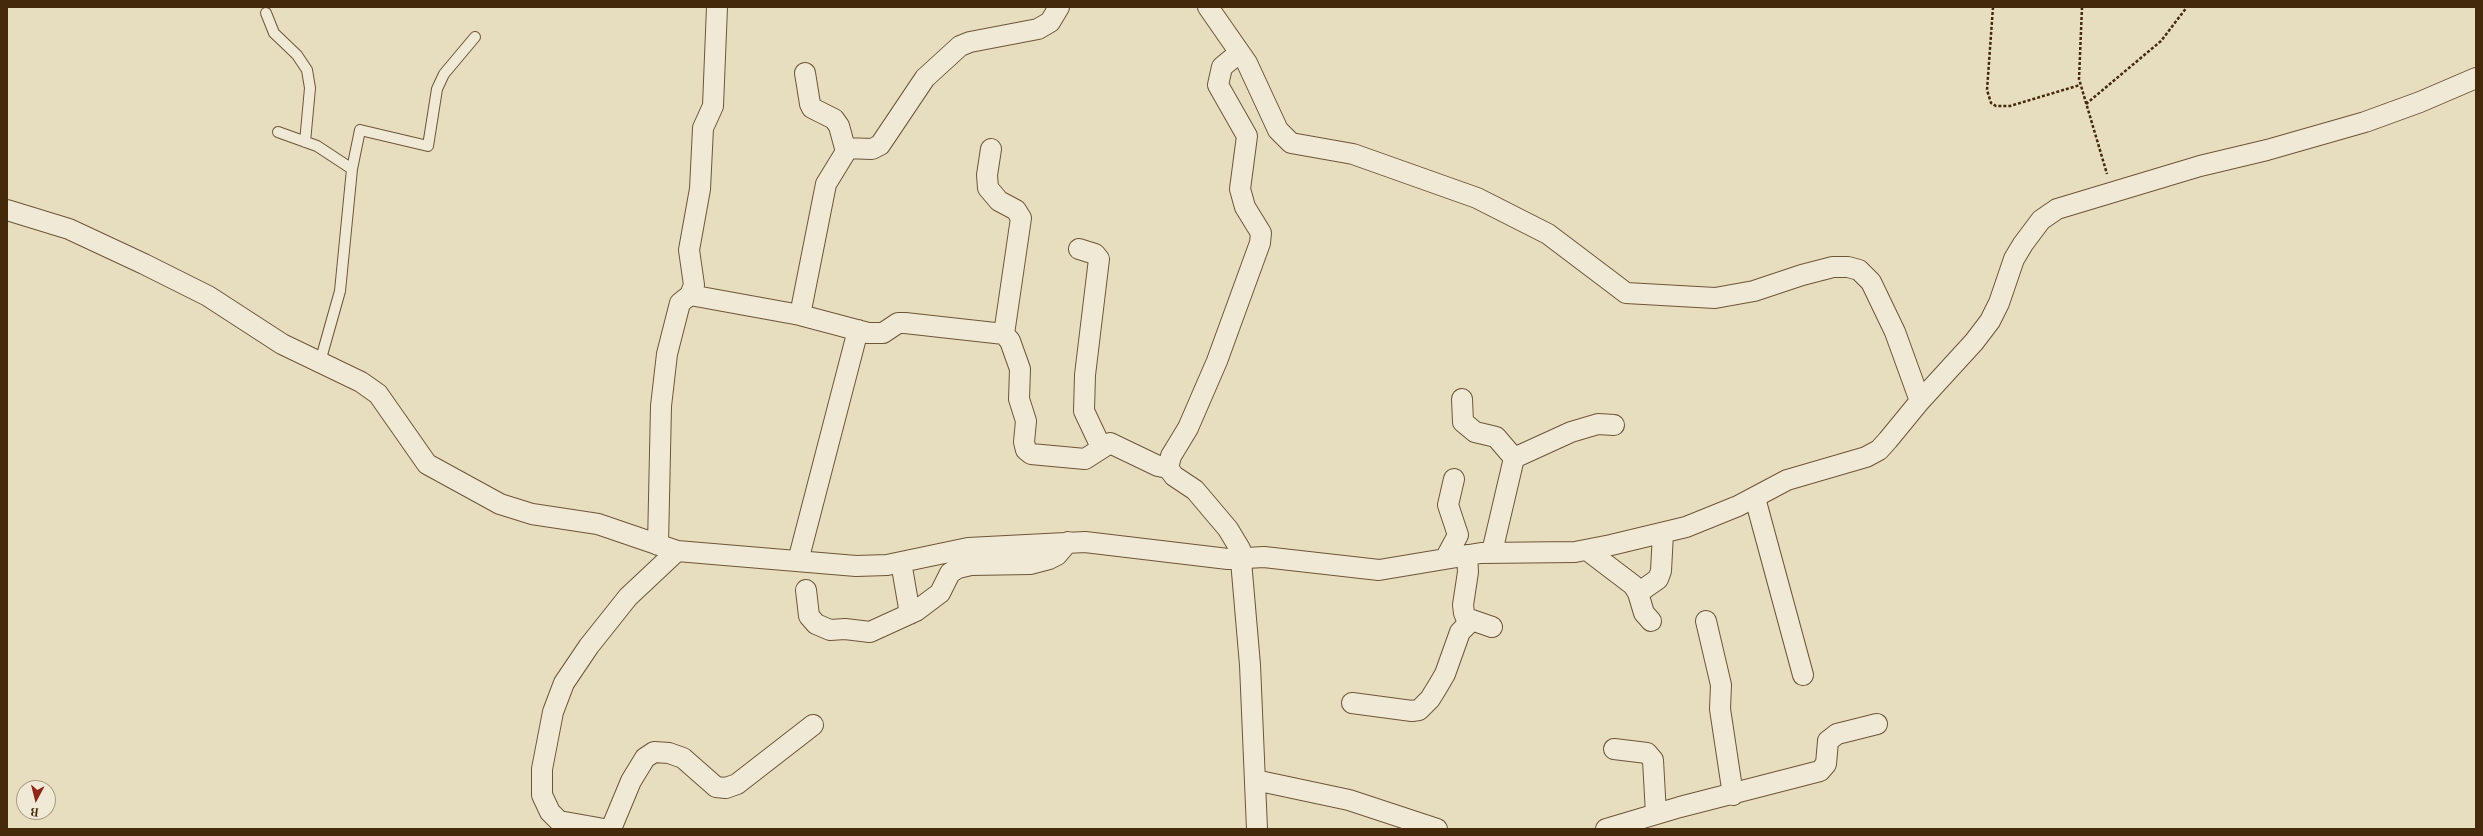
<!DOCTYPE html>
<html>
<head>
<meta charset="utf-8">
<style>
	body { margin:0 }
	#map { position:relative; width:2483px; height:836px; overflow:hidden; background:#e7ddbf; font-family:"Libre Bodoni",serif }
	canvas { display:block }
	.frame { position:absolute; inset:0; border:8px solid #44290b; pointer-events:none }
	.north { position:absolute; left:16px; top:780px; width:40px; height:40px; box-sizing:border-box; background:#efe9d5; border:1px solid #ab9c84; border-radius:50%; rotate:187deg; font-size:11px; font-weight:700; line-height:16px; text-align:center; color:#44290b }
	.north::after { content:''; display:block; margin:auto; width:14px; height:18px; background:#8f2418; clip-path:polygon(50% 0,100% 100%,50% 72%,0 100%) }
</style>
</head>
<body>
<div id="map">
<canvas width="2483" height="836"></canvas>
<div class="frame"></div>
<div class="north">B</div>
</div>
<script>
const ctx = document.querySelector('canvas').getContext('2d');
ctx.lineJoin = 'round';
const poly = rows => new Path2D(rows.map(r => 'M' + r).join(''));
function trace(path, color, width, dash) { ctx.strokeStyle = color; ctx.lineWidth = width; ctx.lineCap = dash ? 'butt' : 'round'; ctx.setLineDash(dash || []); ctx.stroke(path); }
const path = poly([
	[1993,7,1987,90,1991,103,1996,106,2010,106,2080,85],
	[2082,7,2079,79,2107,174],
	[2086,104,2161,41,2187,7]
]);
const lane = poly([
	[266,13,274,33,297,55,307,70,310,88,305,142],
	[278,132,317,146,352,169,340,291,320,362],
	[352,169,360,130,428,146,437,89,444,74,475,37]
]);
const street = poly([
	[1208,7,1247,63,1278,130,1291,143,1353,154,1477,198,1548,234,1626,293,1715,298,1754,291,1802,275,1833,267,1848,267,1859,270,1871,282,1895,332,1920,401],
	[1239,53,1222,67,1218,85,1247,136,1240,189,1245,207,1261,233,1260,243,1217,361,1188,428,1171,456,1168,468,1174,476,1195,490,1228,529,1240,549,1250,665,1257,829],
	[845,148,872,149,880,145,925,78,960,46,970,42,1038,29,1050,22,1059,7],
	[991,149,987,175,988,188,999,201,1016,210,1021,218,1004,334],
	[7,210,69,229,144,264,208,296,282,344,361,382,378,394,427,464,500,504,532,514,598,524,677,551,856,566,887,565,968,548,1085,542,1228,559,1264,557,1379,570,1481,553,1575,552,1611,545,1686,527,1738,506,1787,480,1866,457,1879,450,1888,440,1920,401,1974,342,1990,321,1999,303,2014,259,2023,244,2041,220,2057,209,2200,166,2267,150,2365,122,2420,102,2476,78],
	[1079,249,1095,254,1099,259,1085,375,1084,411,1101,447],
	[690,295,800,315,868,333,883,333,898,323,905,323,1004,334,1010,341,1020,369,1019,399,1026,421,1024,442,1026,450,1031,454,1085,459,1110,443,1158,466,1168,468],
	[800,315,826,184,845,153,845,148,839,126,834,119,812,108,810,104,805,73],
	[1462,399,1463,422,1475,432,1496,437,1514,458,1492,552],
	[1514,458,1571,432,1598,424,1614,425],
	[1755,498,1803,675],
	[658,545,661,406,667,354,680,303,690,295,694,285,689,250,700,189,703,128,713,106,717,7],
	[1587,550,1633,585,1638,593,1644,613,1651,621],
	[1467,555,1468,572,1463,605,1464,613,1466,618,1492,627],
	[1445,559,1458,535,1448,505,1454,479],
	[798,561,858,330],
	[901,562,910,614],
	[806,590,809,616,816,624,830,630,845,629,870,632,916,611,940,593,950,573,958,568,971,565,1030,564,1049,559,1057,555,1068,542],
	[1638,593,1658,579,1661,571,1663,533],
	[1706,621,1721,685,1720,709,1733,795],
	[1352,703,1412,711,1419,710,1430,699,1438,686,1445,674,1460,632,1472,620],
	[1614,749,1647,753,1653,760,1656,814],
	[1255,780,1349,800,1437,829],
	[604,829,559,821,550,812,542,795,542,769,553,712,564,683,589,646,628,597,677,551],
	[611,829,631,781,645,758,654,752,669,753,683,758,716,787,726,788,737,784,813,725],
	[1606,829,1680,807,1820,771,1826,764,1828,741,1837,734,1877,724]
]);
trace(lane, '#6d5638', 12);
trace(street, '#6d5638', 22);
trace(path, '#44290b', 2.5, [3, 2]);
trace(lane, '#efe9d5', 10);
trace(street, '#efe9d5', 20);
</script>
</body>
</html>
